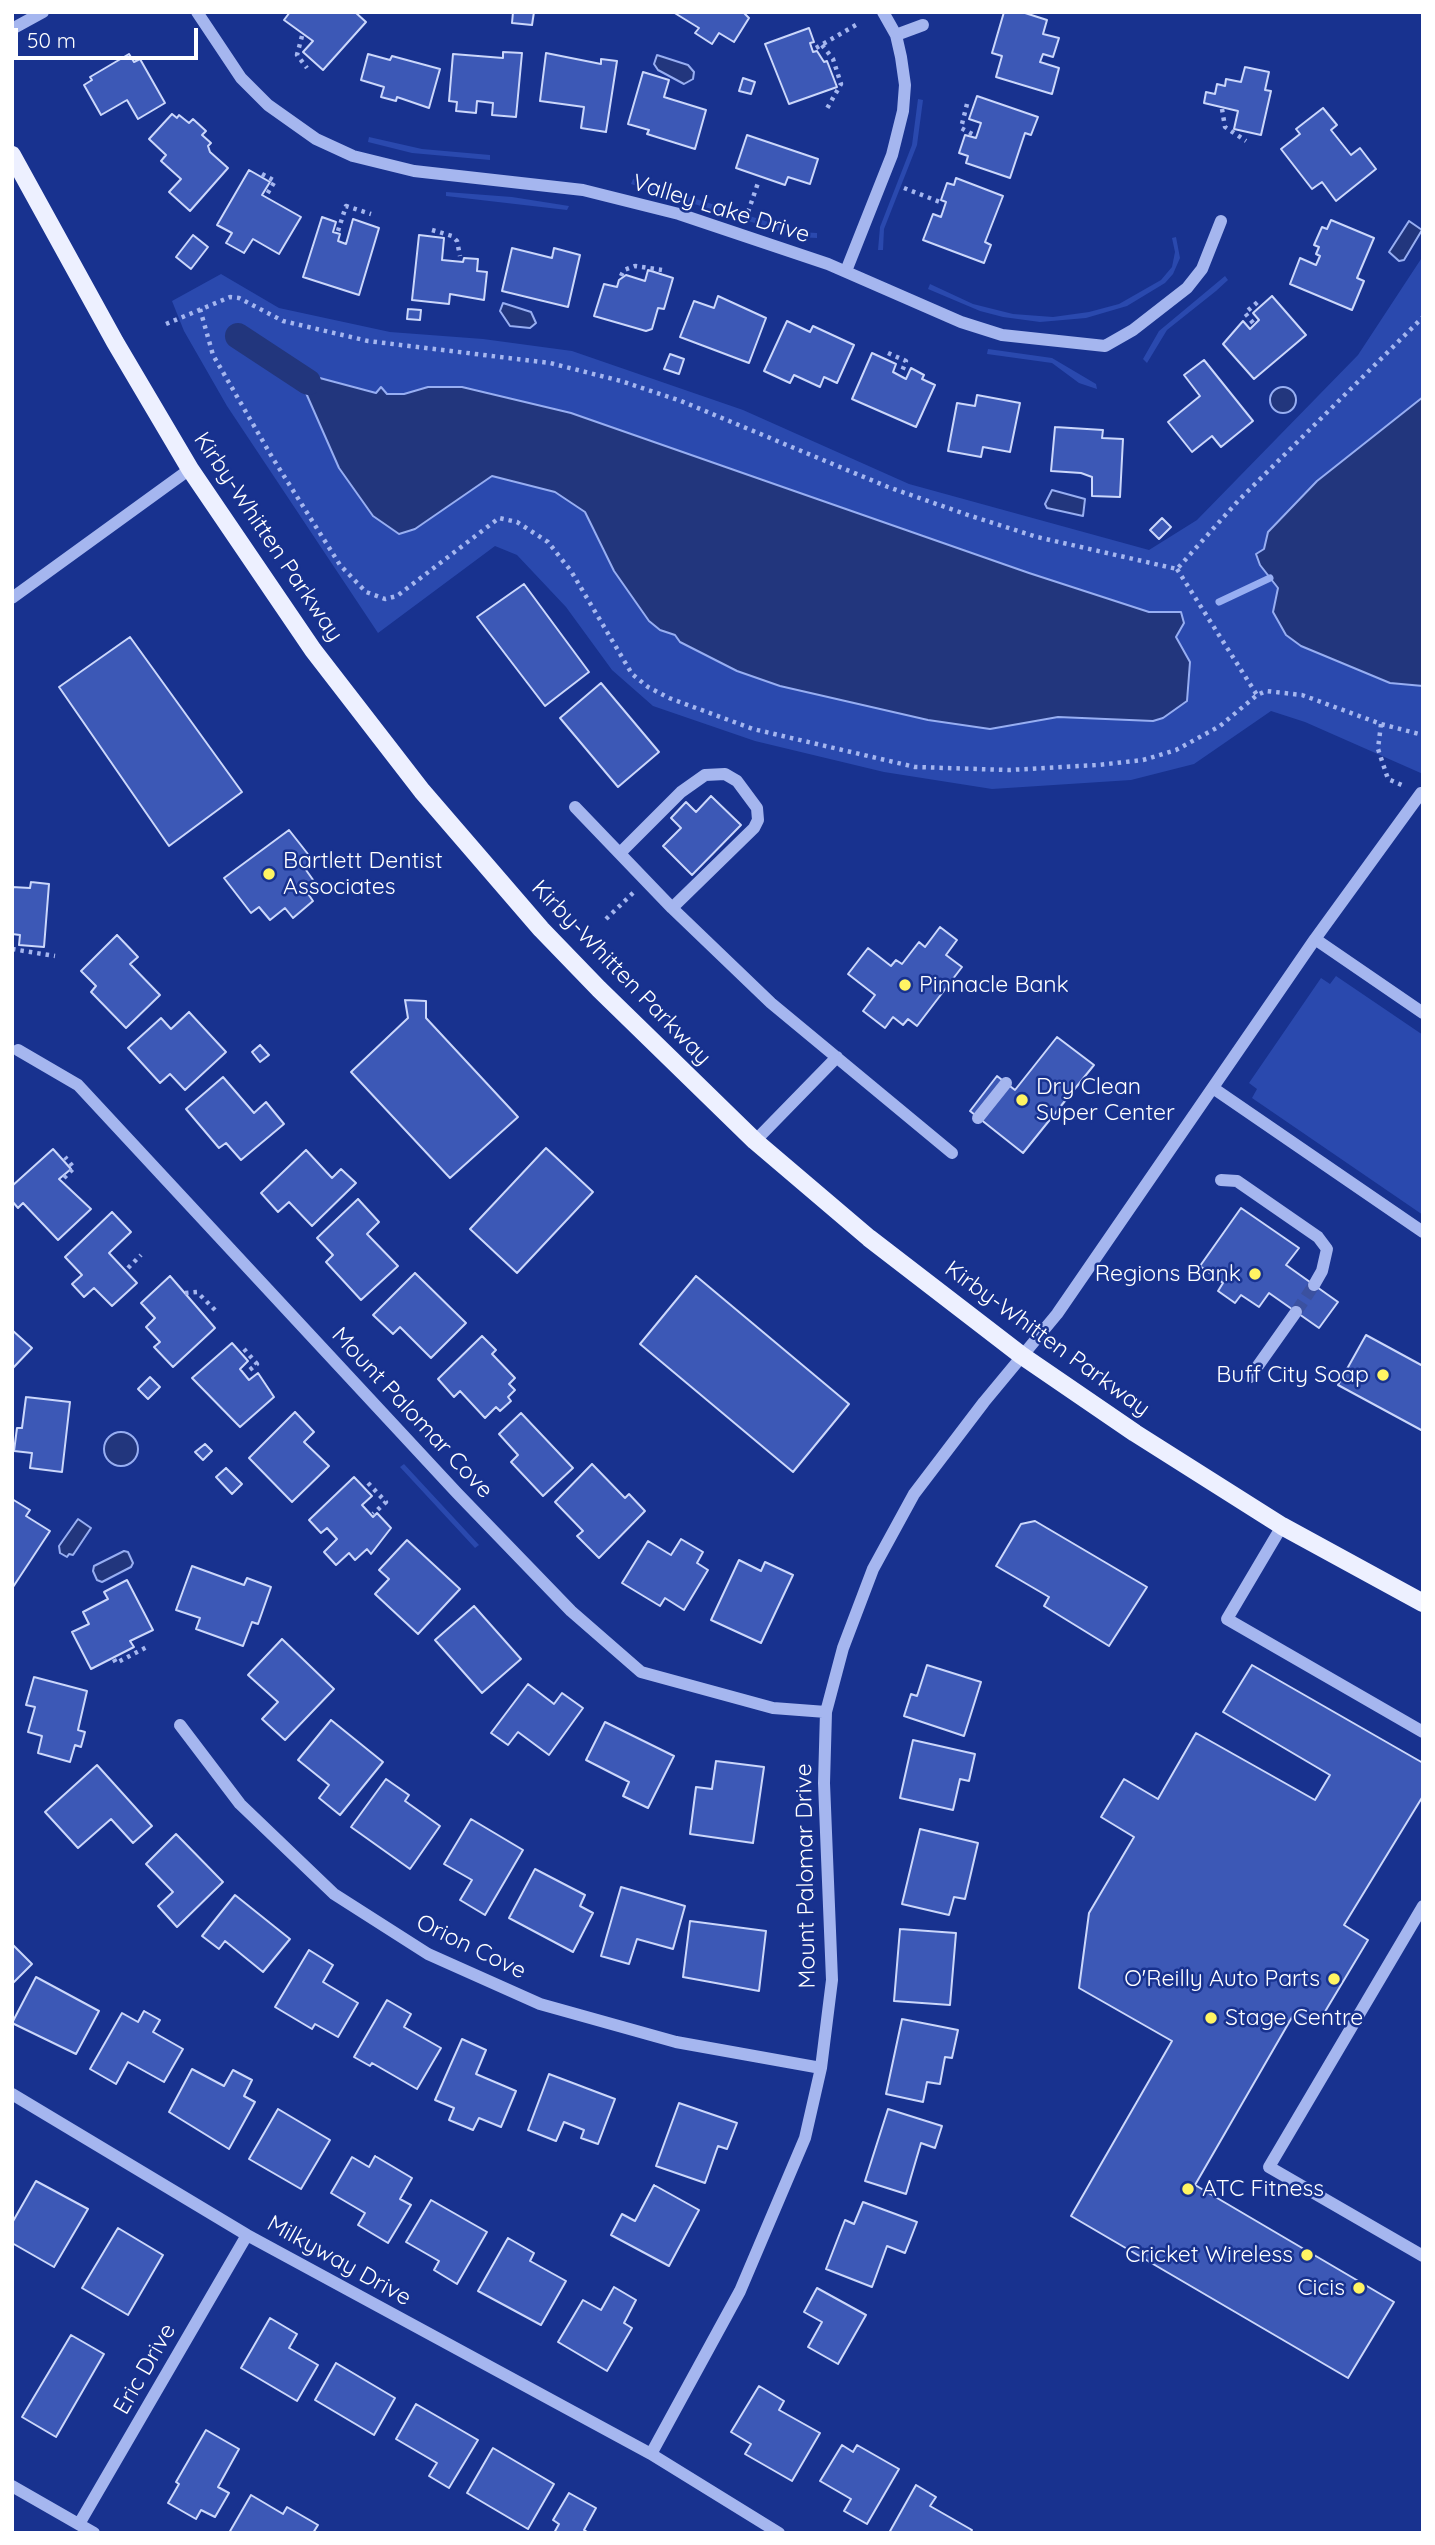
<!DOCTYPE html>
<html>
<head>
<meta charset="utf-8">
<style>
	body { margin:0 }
	#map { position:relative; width:1435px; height:2545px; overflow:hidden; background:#18328f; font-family:Quicksand,sans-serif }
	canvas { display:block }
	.frame { position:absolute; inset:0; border:14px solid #fff; pointer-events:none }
	.scale { position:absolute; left:14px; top:28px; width:184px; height:32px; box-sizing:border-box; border:4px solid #fff; border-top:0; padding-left:9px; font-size:21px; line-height:24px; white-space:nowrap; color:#fff; -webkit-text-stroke:5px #18328f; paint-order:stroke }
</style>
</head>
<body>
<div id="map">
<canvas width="1435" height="2545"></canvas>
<div class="frame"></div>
<div class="scale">50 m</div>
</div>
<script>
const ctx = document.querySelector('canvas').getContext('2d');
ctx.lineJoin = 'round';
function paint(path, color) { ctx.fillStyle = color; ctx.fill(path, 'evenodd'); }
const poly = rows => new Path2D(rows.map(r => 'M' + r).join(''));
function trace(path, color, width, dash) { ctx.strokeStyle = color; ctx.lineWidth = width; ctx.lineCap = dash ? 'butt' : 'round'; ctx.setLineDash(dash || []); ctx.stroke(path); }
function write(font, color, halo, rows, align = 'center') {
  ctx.font = font + ' Quicksand,sans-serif'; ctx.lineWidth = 5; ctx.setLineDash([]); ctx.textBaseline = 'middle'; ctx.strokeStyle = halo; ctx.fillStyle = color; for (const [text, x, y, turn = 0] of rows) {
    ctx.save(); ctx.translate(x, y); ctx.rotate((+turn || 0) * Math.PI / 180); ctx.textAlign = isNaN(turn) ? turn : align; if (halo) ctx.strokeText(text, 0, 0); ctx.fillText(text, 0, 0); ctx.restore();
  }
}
const green = poly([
	[918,99,923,100,917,145,884,229,883,250,878,250,880,227,912,145],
	[369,137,422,149,490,155,490,160,412,153,368,142],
	[633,179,800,232,817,233,817,238,799,237,631,184],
	[446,192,512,197,569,206,567,210,446,196],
	[1176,237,1180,258,1173,274,1165,283,1127,306,1086,318,1040,322,1003,317,980,311,928,289,930,284,973,304,1013,314,1053,317,1089,312,1119,304,1161,280,1172,267,1175,252,1172,238],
	[1423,256,1423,774,1305,722,1271,711,1194,764,1131,780,992,789,884,772,755,741,653,706,612,670,566,607,517,555,495,546,378,633,227,406,184,331,172,301,221,274,279,308,390,332,483,339,572,351,743,410,909,484,1149,550,1197,520,1358,355],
	[1225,276,1228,280,1216,291,1167,330,1147,363,1143,359,1159,331],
	[988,349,1052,358,1096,384,1097,389,1079,383,1052,363,987,354],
	[1336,976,1423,1035,1423,1215,1252,1098,1257,1089,1249,1083,1321,978,1330,984],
	[404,1464,479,1545,475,1548,400,1467]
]);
const water = poly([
	[657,55,688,65,694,72,693,79,684,84,658,70,654,64,657,55],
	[1409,221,1422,230,1404,260,1399,261,1389,252,1409,221],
	[503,303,531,312,536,323,530,328,510,326,500,311,503,303],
	[316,377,376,393,381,387,387,394,404,394,428,387,462,387,571,413,1029,573,1149,612,1181,612,1184,623,1176,637,1190,662,1187,701,1163,718,1153,721,1058,717,990,729,928,720,780,686,737,671,680,642,675,635,660,630,649,621,614,571,585,512,555,492,492,476,415,529,399,534,373,516,339,468,306,393,308,382,316,377],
	'1270 400a13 13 0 1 1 26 0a13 13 0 1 1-26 0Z',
	[1423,397,1423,686,1390,683,1301,646,1286,635,1273,612,1278,588,1260,565,1256,554,1264,549,1268,532,1317,481,1423,397],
	[1052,490,1085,499,1083,516,1047,508,1045,504,1052,490],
	'104 1449a17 17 0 1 1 34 0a17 17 0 1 1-34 0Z',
	[78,1519,91,1528,73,1555,69,1554,67,1557,60,1553,59,1546,78,1519],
	[124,1551,128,1552,133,1563,131,1567,102,1582,97,1580,93,1571,94,1566,124,1551]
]);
const stream = poly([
	[1219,602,1270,578]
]);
const canal = poly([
	[238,336,308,382]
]);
const building = poly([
	[290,12,355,12,366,22,323,70,303,52,313,41,284,20,290,12],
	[513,12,534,12,532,25,512,23,513,12],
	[673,12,743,12,749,18,734,42,719,33,712,44,695,33,699,28,673,12],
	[1004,12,1022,12,1047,20,1043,34,1059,38,1053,57,1043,54,1040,62,1059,68,1052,94,996,77,1002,56,992,53,1004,12],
	[809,28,814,42,810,43,813,52,817,51,824,62,827,61,837,87,789,104,765,44,809,28],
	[503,52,522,53,516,117,492,115,493,103,477,101,476,113,456,111,457,102,449,101,453,54,503,58,503,52],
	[546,53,601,64,601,59,617,61,606,132,581,128,584,107,540,101,546,53],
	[129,54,134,62,140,59,165,103,138,119,127,100,101,115,84,85,92,80,90,77,129,54],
	[368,54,390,60,392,56,440,69,429,108,397,97,396,101,381,97,384,87,361,80,368,54],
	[1245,67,1269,72,1265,90,1271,91,1261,135,1234,129,1238,111,1204,103,1206,92,1215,94,1217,84,1225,86,1226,79,1241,82,1245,67],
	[643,72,669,80,664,97,706,110,695,149,647,134,649,130,628,124,643,72],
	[743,78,755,82,751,94,739,91,743,78],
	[977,96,1038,117,1031,135,1025,133,1010,178,966,163,968,156,959,153,965,135,976,138,981,123,969,119,977,96],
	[1323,108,1337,125,1331,130,1351,155,1360,148,1376,169,1336,201,1322,182,1312,189,1281,149,1300,134,1296,129,1323,108],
	[172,114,177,118,179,115,189,123,193,119,206,131,202,135,211,143,208,146,210,152,228,168,190,211,169,192,181,179,161,161,166,155,149,139,172,114],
	[747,135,818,159,810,184,788,177,785,185,736,168,747,135],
	[249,170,270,182,262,195,301,217,279,254,253,239,244,253,226,243,232,233,217,225,249,170],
	[956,178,1003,196,985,242,991,245,984,263,923,240,933,214,941,217,946,202,941,200,947,183,954,185,956,178],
	[322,217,336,222,333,232,340,234,338,241,346,244,353,219,379,228,359,295,303,277,322,217],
	[1331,220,1374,238,1357,278,1364,281,1352,310,1290,284,1300,258,1316,265,1320,256,1316,254,1319,247,1314,245,1322,227,1327,229,1331,220],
	[193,235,208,247,191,269,176,257,193,235],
	[419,235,444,238,442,260,463,262,464,258,478,259,477,271,487,272,484,300,450,294,449,304,412,300,419,235],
	[512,248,552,258,554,248,580,255,568,307,502,291,512,248],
	[648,270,673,278,664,309,658,308,652,329,646,331,594,316,604,284,617,287,619,280,626,275,645,281,648,270],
	[718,296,766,318,749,363,680,337,694,301,714,308,718,296],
	[1272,296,1306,335,1254,379,1223,344,1243,321,1250,329,1259,320,1253,313,1272,296],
	[408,309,421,310,420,320,407,319,408,309],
	[787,321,810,332,813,326,854,345,837,383,824,377,820,387,794,375,790,383,764,371,787,321],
	[872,353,896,364,893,372,906,379,911,368,924,375,922,379,935,385,916,427,852,399,872,353],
	[670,354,684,359,679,374,664,369,670,354],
	[1204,360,1253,421,1221,447,1212,436,1192,452,1168,422,1200,396,1184,375,1204,360],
	[977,395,1020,403,1010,452,983,447,981,457,948,451,957,403,975,406,977,395],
	[1055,427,1103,430,1102,438,1123,439,1120,497,1092,496,1092,477,1081,473,1051,471,1055,427],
	[1162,518,1171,527,1159,539,1150,530,1162,518],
	[524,584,589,672,545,706,477,617,524,584],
	[130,637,242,792,169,846,59,687,130,637],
	[601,683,659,752,618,787,560,718,601,683],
	[711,796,741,825,692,875,663,846,681,828,671,818,686,802,696,812,711,796],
	[289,830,315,863,306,870,316,884,306,891,313,901,293,918,285,908,270,920,259,907,251,913,224,878,289,830],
	[31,882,49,884,44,947,19,945,20,935,12,934,12,887,30,888,31,882],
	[940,927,957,940,946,955,962,967,917,1026,908,1019,903,1025,893,1017,885,1028,863,1011,875,995,848,974,868,948,891,966,896,960,902,964,919,942,925,947,940,927],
	[117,935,138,957,130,964,160,995,126,1028,91,992,96,986,81,971,117,935],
	[405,1000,426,1001,426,1018,518,1117,450,1178,351,1072,408,1018,405,1000],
	[189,1012,226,1052,185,1090,170,1074,160,1083,128,1048,161,1018,171,1029,189,1012],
	[1057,1037,1094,1065,1023,1153,970,1111,997,1076,1015,1090,1057,1037],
	[260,1045,269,1055,260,1062,252,1052,260,1045],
	[223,1077,254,1113,266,1102,284,1124,241,1160,226,1143,219,1148,186,1109,223,1077],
	[546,1148,593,1192,517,1273,470,1229,546,1148],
	[53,1149,71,1169,59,1179,91,1209,58,1240,23,1203,18,1208,12,1201,12,1186,53,1149],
	[306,1150,332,1178,341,1169,356,1183,312,1226,289,1202,278,1212,261,1193,306,1150],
	[358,1199,379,1222,367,1234,398,1266,361,1300,326,1262,333,1255,317,1238,358,1199],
	[1241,1208,1299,1248,1286,1265,1338,1302,1319,1328,1269,1293,1259,1307,1241,1295,1235,1303,1218,1291,1223,1283,1200,1266,1241,1208],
	[112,1212,131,1232,109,1253,137,1283,112,1306,94,1288,84,1297,72,1284,82,1275,65,1257,112,1212],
	[415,1273,466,1323,431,1358,400,1327,393,1334,373,1315,415,1273],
	[170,1276,215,1328,173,1367,154,1347,160,1342,146,1327,155,1318,141,1303,170,1276],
	[696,1276,849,1404,793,1472,640,1344,696,1276],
	[12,1330,32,1348,12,1369,12,1330],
	[1366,1335,1423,1366,1423,1431,1338,1385,1366,1335],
	[482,1336,496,1350,492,1354,515,1378,509,1384,515,1390,508,1397,511,1401,500,1411,496,1407,485,1418,460,1391,454,1397,438,1379,482,1336],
	[232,1343,248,1361,240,1369,249,1380,258,1373,274,1397,240,1427,192,1378,232,1343],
	[150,1377,160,1387,148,1399,138,1389,150,1377],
	[26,1397,70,1402,62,1472,30,1468,32,1453,14,1451,17,1428,22,1428,26,1397],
	[295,1412,314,1432,304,1442,329,1466,292,1502,249,1458,295,1412],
	[521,1413,573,1468,543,1496,511,1462,518,1455,499,1434,521,1413],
	[205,1444,212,1451,203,1460,195,1452,205,1444],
	[592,1464,625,1498,629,1494,645,1511,599,1558,577,1536,583,1531,555,1502,592,1464],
	[226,1468,242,1484,232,1494,216,1477,226,1468],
	[354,1477,372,1496,362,1505,373,1517,377,1513,391,1528,371,1554,367,1549,355,1560,349,1553,336,1565,324,1552,337,1539,327,1528,321,1533,309,1520,354,1477],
	[12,1499,30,1510,26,1516,50,1531,13,1587,12,1499],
	[1035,1521,1147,1587,1109,1646,1044,1606,1049,1597,996,1566,1021,1524,1035,1521],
	[681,1539,703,1552,697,1563,708,1570,684,1610,665,1598,660,1606,622,1583,648,1541,671,1555,681,1539],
	[407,1540,460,1589,418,1634,375,1594,389,1579,379,1570,407,1540],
	[739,1560,761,1571,765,1562,793,1575,761,1643,711,1620,739,1560],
	[192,1566,244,1585,247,1578,271,1587,258,1624,252,1622,243,1646,196,1629,200,1618,176,1610,192,1566],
	[127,1580,153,1630,130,1641,134,1647,91,1669,72,1632,89,1624,83,1612,108,1599,104,1592,127,1580],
	[474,1606,521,1659,482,1693,435,1640,474,1606],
	[282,1639,334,1689,285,1740,262,1719,278,1702,248,1675,282,1639],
	[927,1665,981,1682,964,1736,904,1716,911,1694,917,1696,927,1665],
	[1252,1665,1423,1763,1423,1796,1344,1925,1368,1940,1317,2025,1295,2012,1195,2185,1394,2302,1348,2378,1071,2216,1172,2041,1079,1988,1089,1913,1134,1837,1101,1817,1124,1779,1158,1799,1196,1733,1315,1800,1330,1775,1223,1712,1252,1665],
	[34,1677,87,1691,78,1730,85,1732,81,1747,75,1745,70,1762,38,1753,42,1736,28,1732,35,1707,26,1705,34,1677],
	[528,1684,554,1704,562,1693,583,1708,549,1755,518,1732,508,1745,491,1733,528,1684],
	[331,1720,383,1762,340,1815,319,1798,329,1785,298,1760,331,1720],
	[605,1722,674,1756,648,1808,623,1796,629,1782,586,1760,605,1722],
	[913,1740,975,1754,969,1781,960,1779,953,1810,900,1798,913,1740],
	[716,1761,764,1767,753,1843,690,1834,696,1787,712,1789,716,1761],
	[97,1765,152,1826,133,1843,111,1819,78,1848,45,1812,97,1765],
	[386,1779,409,1795,405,1801,440,1826,410,1869,351,1827,386,1779],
	[471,1819,523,1850,485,1915,460,1900,472,1880,444,1864,471,1819],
	[920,1829,978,1843,965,1899,954,1897,949,1915,902,1904,920,1829],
	[176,1834,223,1882,177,1927,158,1906,173,1892,146,1864,176,1834],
	[535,1869,585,1895,580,1906,593,1913,573,1952,509,1918,535,1869],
	[621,1887,685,1906,673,1949,637,1939,629,1964,601,1956,621,1887],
	[235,1895,290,1939,263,1972,225,1941,219,1949,202,1936,235,1895],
	[690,1921,766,1931,759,1991,683,1977,690,1921],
	[900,1929,956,1933,950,2005,894,2001,900,1929],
	[12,1944,32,1964,12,1984,12,1944],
	[309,1950,333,1965,323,1982,358,2003,338,2037,315,2024,312,2029,275,2007,309,1950],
	[36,1977,99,2011,76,2054,12,2023,36,1977],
	[387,2000,411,2014,404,2027,441,2048,417,2089,372,2063,370,2066,354,2057,387,2000],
	[144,2011,160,2020,153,2032,183,2049,164,2082,128,2062,116,2084,90,2069,122,2013,138,2022,144,2011],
	[902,2019,958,2030,952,2058,945,2057,940,2084,927,2082,923,2102,886,2094,902,2019],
	[462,2039,486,2050,476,2074,516,2091,501,2127,479,2118,473,2130,449,2120,454,2108,435,2100,462,2039],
	[192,2069,224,2086,233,2070,252,2080,244,2096,255,2102,229,2149,169,2112,192,2069],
	[549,2074,615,2099,598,2144,581,2138,584,2130,564,2122,556,2141,528,2130,549,2074],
	[679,2103,737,2123,727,2149,718,2146,705,2183,656,2166,679,2103],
	[278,2109,330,2140,301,2189,249,2159,278,2109],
	[888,2109,942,2126,935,2148,921,2143,906,2194,865,2181,888,2109],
	[375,2156,412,2178,400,2199,411,2205,388,2243,358,2225,365,2213,331,2193,352,2157,369,2167,375,2156],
	[36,2181,88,2209,54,2267,12,2243,12,2223,36,2181],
	[654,2185,699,2210,669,2266,611,2235,622,2214,635,2221,654,2185],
	[431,2200,487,2232,457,2284,434,2270,439,2261,406,2242,431,2200],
	[863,2202,917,2222,905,2253,887,2246,872,2287,826,2269,845,2220,854,2224,863,2202],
	[118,2228,163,2255,128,2315,82,2288,118,2228],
	[508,2238,534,2253,530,2261,566,2281,541,2325,478,2291,508,2238],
	[614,2287,636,2300,624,2323,632,2328,607,2371,558,2342,583,2300,601,2310,614,2287],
	[817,2288,866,2315,838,2364,808,2347,822,2322,804,2312,817,2288],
	[270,2318,297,2334,289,2348,318,2365,297,2401,241,2368,270,2318],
	[71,2335,104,2354,56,2437,22,2417,71,2335],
	[336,2363,395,2398,374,2435,315,2400,336,2363],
	[759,2386,784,2401,779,2410,820,2433,792,2481,745,2454,751,2444,731,2432,759,2386],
	[416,2404,478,2440,449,2488,429,2476,437,2463,396,2439,416,2404],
	[206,2430,239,2449,218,2487,229,2493,215,2517,201,2510,196,2519,168,2503,179,2484,176,2482,206,2430],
	[842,2445,853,2452,857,2445,899,2469,867,2524,844,2511,851,2499,820,2481,842,2445],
	[493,2448,554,2484,528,2529,467,2493,493,2448],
	[916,2485,936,2497,930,2506,972,2530,970,2533,889,2533,916,2485],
	[569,2493,596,2508,584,2530,589,2533,554,2533,559,2524,553,2520,569,2493],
	[251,2495,283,2514,287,2507,318,2525,313,2533,229,2533,251,2495]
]);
const minorTunnel = poly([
	[1296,1312,1314,1285]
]);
const path = poly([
	[302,36,297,55,307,68],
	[822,45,833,59,841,84,825,112],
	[816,48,856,25],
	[967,104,961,128,974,135],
	[1222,109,1225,127,1246,141],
	[262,174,275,181,266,196],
	[904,188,940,202],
	[748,212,759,180],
	[432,230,452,236,457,241,460,256],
	[338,231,346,206,371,214],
	[621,276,624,270,635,266,662,270],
	[200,309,213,355,272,457,340,565,366,592,385,599,397,596,499,518,517,522,548,542,571,571,632,674,648,687,669,698,753,729,915,767,1009,770,1098,765,1143,760,1176,750,1220,726,1257,695,1266,691,1302,695,1381,724,1423,735],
	[1253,323,1245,313,1260,300],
	[166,324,230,297,239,298,283,321,368,341,550,363,621,381,681,401,888,487,968,515,1037,537,1177,569,1238,501,1423,317],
	[888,353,906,361,901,374],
	[1177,569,1257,695],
	[1381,724,1378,749,1388,779,1404,786],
	[606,919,634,892],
	[12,949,55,956],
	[64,1178,74,1168,65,1157],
	[128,1268,141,1255],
	[185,1293,197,1292,216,1311],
	[244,1349,257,1364,247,1372],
	[368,1483,386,1502,373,1514],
	[114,1659,116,1663,147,1647]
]);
const minor = poly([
	[197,12,241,78,268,105,316,139,353,156,414,171,583,190,679,214,828,264,961,322,1002,335,1105,346,1133,330,1187,288,1202,269,1221,221],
	[12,29,43,12],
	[896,35,923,25],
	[846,271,892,155,903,111,905,85,901,57,896,35,883,12],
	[12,598,190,469],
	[575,807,672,908,771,1003,952,1153],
	[620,853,681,792,705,775,725,774,737,781,757,808,758,820,754,828,672,908],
	[1315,939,1423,1013],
	[18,1050,78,1085,457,1493,571,1611,641,1672,773,1708,826,1712],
	[1213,1088,1423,1232],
	[978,1118,1006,1083],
	[755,1141,837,1057],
	[1221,1180,1237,1181,1318,1237,1327,1249,1322,1271,1314,1285],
	[1250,1377,1296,1312],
	[1282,1526,1227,1619,1423,1732],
	[180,1725,240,1804,334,1894,428,1954,540,2004,676,2042,821,2068],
	[1423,1906,1269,2167,1423,2256],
	[12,2094,247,2235,651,2454,779,2533],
	[651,2454,740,2291,805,2138,821,2068,832,1980,824,1783,826,1712,843,1648,873,1569,914,1494,984,1402,1057,1314,1315,939,1421,793,1423,795],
	[12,2486,94,2533],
	[79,2524,247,2235]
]);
const major = poly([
	[12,155,115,342,190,469,313,650,422,791,541,929,599,989,755,1141,869,1238,1021,1355,1135,1433,1282,1526,1423,1603]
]);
const markers = [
	[269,874,7,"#fff463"],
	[905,985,7,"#fff463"],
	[1022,1100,7,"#fff463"],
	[1255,1274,7,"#fff463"],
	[1383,1375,7,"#fff463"],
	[1334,1979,7,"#fff463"],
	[1211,2018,7,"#fff463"],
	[1188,2189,7,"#fff463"],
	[1307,2255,7,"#fff463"],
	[1359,2288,7,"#fff463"]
];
const streetNames = [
	["Valley Lake Drive",721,209,17],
	["Kirby-Whitten Parkway",268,537,56],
	["Kirby-Whitten Parkway",621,973,46],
	["Kirby-Whitten Parkway",1047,1339,36],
	["Mount Palomar Cove",412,1413,47],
	["Mount Palomar Drive",806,1876,-91],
	["Orion Cove",471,1947,26],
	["Milkyway Drive",339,2261,29],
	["Eric Drive",145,2369,-60]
];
const poiNames = [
	["Bartlett Dentist",283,861],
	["Associates",283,887],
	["Pinnacle Bank",919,985],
	["Dry Clean",1036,1087],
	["Super Center",1036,1113],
	["Regions Bank",1241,1274,"right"],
	["Buff City Soap",1369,1375,"right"],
	["O'Reilly Auto Parts",1320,1979,"right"],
	["Stage Centre",1225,2018],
	["ATC Fitness",1202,2189],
	["Cricket Wireless",1293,2255,"right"],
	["Cicis",1345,2288,"right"]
];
paint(green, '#2a49ae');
paint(water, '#22367d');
trace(water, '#97aef2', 2);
trace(stream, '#97aef2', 7);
trace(canal, '#22367d', 26);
paint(building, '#3c58b6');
trace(building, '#cbd7fb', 2);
trace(minorTunnel, '#3b51a0', 12, [12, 6]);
trace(path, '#a5b6ef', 4.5, [3.5, 5]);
trace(minor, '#a5b6ef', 12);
trace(major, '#edf0ff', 18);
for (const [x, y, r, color] of markers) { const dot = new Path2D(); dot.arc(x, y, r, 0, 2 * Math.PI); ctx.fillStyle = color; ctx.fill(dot); trace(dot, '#18328f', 2.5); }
write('23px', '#fff', '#18328f', streetNames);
write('23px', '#fff', '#18328f', poiNames, 'left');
</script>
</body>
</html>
